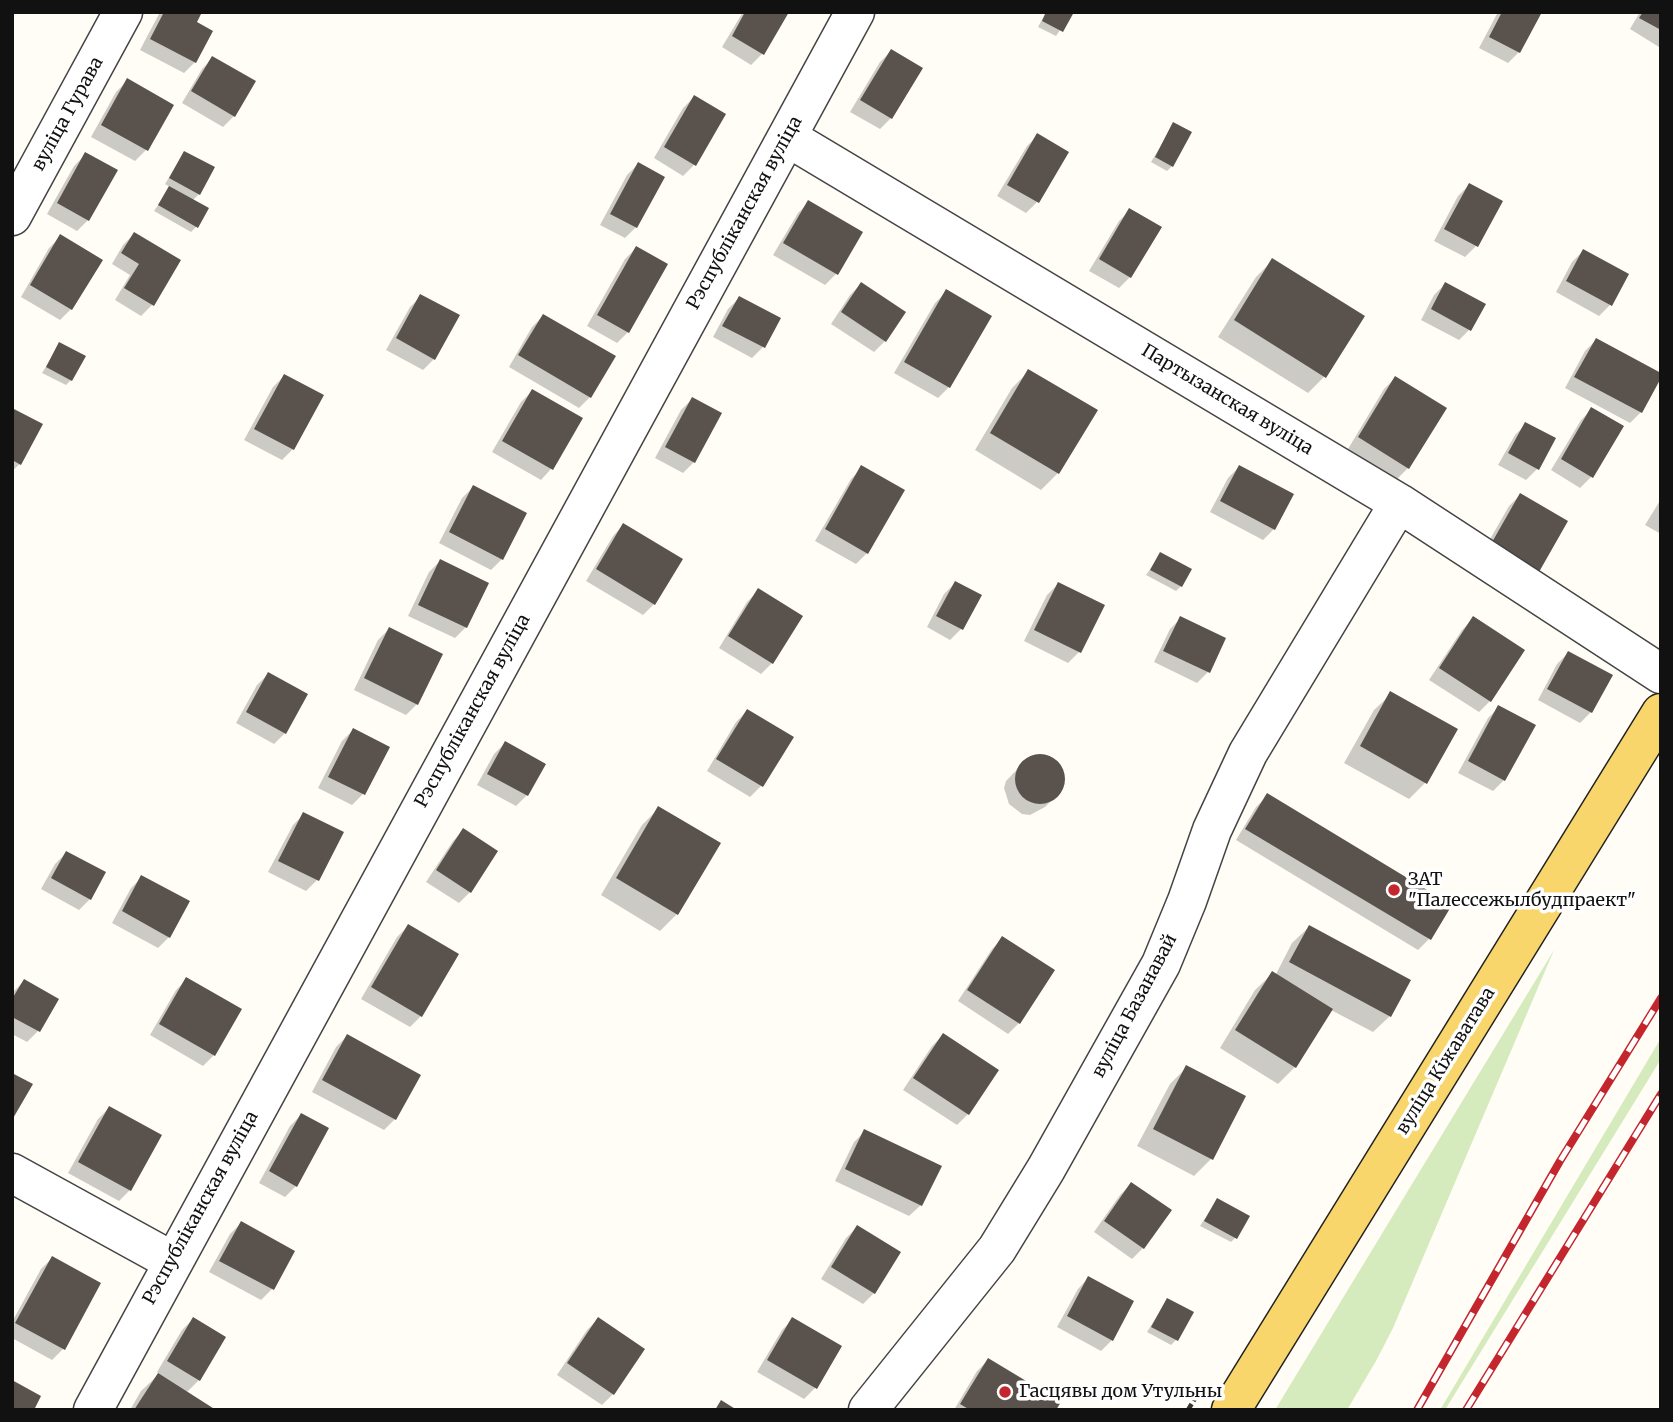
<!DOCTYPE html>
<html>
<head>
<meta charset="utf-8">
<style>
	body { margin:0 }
	#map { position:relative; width:1673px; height:1422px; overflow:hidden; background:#fffdf5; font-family:Merriweather,serif }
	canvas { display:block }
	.frame { position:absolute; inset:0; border:14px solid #111; pointer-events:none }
</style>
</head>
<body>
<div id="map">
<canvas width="1673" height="1422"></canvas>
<div class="frame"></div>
</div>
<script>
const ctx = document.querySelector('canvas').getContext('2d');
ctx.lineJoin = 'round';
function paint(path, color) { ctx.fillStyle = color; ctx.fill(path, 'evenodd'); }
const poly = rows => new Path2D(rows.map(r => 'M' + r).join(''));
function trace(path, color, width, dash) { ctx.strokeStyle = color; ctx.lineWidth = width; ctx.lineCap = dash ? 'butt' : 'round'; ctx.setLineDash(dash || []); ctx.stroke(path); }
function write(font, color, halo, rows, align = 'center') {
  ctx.font = font + ' Merriweather,serif'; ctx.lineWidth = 7; ctx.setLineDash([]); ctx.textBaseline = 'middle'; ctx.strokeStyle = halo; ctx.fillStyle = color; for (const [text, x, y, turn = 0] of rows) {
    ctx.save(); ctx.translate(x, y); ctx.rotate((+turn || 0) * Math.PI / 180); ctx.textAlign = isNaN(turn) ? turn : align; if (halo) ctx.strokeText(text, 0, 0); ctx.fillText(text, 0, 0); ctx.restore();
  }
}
const green = poly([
	[1554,950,1393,1328,1376,1361,1347,1410,1275,1410],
	[1661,1038,1661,1059,1445,1410,1440,1410]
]);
const shadow = poly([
	[160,12,200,12,194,23,195,62,184,73,140,50],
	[743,12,787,12,762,54,751,65,722,47],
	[1046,12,1072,12,1056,36,1038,27],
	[1498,12,1540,12,1519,52,1508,63,1479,48],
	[1640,12,1661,12,1659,47,1630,29],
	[891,51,891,118,880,129,850,112,880,62],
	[213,58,234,116,223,127,182,103,202,69],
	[127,81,171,105,146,150,135,161,91,137,116,92],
	[694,97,694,165,683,176,654,158,683,108],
	[1174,124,1172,166,1167,171,1151,162],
	[1038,135,1037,202,1026,213,997,196,1027,146],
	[184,153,213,168,199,194,192,201,196,227,191,232,154,211,170,187,165,184],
	[85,155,88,220,77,231,47,214,74,166],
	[638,164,663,178,636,227,625,238,600,225,627,175],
	[1469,185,1500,202,1476,246,1465,257,1434,241,1458,196],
	[809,202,836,274,825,285,773,255,798,213],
	[1130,210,1130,277,1119,288,1089,271,1119,221],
	[134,234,152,305,141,316,115,300,130,275,112,264,123,245],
	[60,237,71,309,60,320,21,297,49,248],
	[636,248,628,332,617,343,587,326,625,259],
	[1583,251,1610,305,1599,316,1556,292,1572,262],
	[1273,260,1324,377,1308,393,1218,337,1256,277],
	[861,284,885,341,874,352,831,324,850,295],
	[1445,284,1470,329,1459,340,1421,320,1434,295],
	[946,292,949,387,938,398,894,373,935,303],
	[421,296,434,359,423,370,386,350,410,307],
	[739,298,779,319,763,347,752,358,713,337,728,309],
	[543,316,590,397,579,408,509,367,532,327],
	[1596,340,1641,412,1630,423,1565,388,1585,351],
	[60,344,71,380,66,385,42,373],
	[1029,371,1058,473,1041,490,975,450,1012,388],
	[284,376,293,449,282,460,244,440,273,387],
	[1395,378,1408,468,1397,479,1348,449,1384,389],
	[532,391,551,469,541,480,492,452,521,402],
	[692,399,694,462,683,473,655,458,681,410],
	[1592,409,1591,477,1580,488,1551,470,1581,420],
	[12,410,20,464,12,471],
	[1526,424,1553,439,1537,469,1526,480,1498,465,1515,435],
	[1239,467,1292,495,1274,529,1263,540,1210,512,1228,478],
	[862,468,867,553,856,564,815,541,851,479],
	[473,487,502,559,491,570,439,543,462,498],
	[1520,495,1566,521,1481,555,1509,506],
	[1661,499,1661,534,1645,525],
	[623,525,654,604,643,615,586,581,613,536],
	[1161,554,1181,586,1176,591,1146,575],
	[440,561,466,627,455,638,408,616,429,572],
	[955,583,961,629,950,640,927,627,944,594],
	[1058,584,1102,606,1079,652,1068,663,1024,641,1047,595],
	[758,591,772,663,761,674,719,648,747,602],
	[1181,618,1208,672,1197,683,1154,662,1170,629],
	[1473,619,1490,701,1479,712,1429,680,1462,630],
	[389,629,417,704,406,715,354,690,378,640],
	[1568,653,1591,712,1580,723,1538,700,1557,664],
	[268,674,285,733,274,744,236,723,257,685],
	[1391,694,1425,783,1409,799,1344,763,1374,710],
	[1499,707,1504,780,1493,791,1458,773,1488,718],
	[747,711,791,737,761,786,750,797,707,771,736,722],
	[353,730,388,748,363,794,352,805,318,788,342,741],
	[505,743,527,795,516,806,477,785,494,754],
	[1043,755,1050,757,1061,767,1064,781,1056,796,1045,807,1030,815,1022,814,1009,804,1004,788,1006,781,1028,758],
	[1267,796,1429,939,1418,950,1236,840,1256,807],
	[659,808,677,914,660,931,601,895,642,825],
	[304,814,341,833,317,880,306,891,268,872,293,825],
	[464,830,470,892,459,903,426,882,453,841],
	[66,853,90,899,79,910,41,889,55,864],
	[142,877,169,937,158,948,112,923,131,888],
	[408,926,421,1016,410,1027,361,999,397,937],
	[1309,927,1390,1016,1373,1032,1331,1010,1295,1067,1278,1084,1220,1048,1255,990,1272,974,1275,976,1292,943],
	[1003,938,1019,1023,1008,1034,958,1001,992,949],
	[187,979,214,1055,203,1066,150,1035,176,990],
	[24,981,57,1000,38,1031,27,1042,12,1034,12,993],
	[943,1035,968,1114,957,1125,903,1090,932,1046],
	[347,1036,419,1075,395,1119,384,1130,312,1092,336,1047],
	[1187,1067,1244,1097,1211,1159,1194,1176,1137,1146,1170,1084],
	[109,1108,130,1190,119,1201,68,1173,98,1119],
	[301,1115,296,1186,285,1197,259,1183,290,1126],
	[865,1131,939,1167,921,1205,909,1216,835,1181,854,1142],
	[1131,1184,1143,1248,1132,1259,1094,1232,1120,1195],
	[1217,1200,1236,1237,1231,1242,1200,1226],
	[241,1223,293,1251,272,1289,261,1300,209,1272,230,1234],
	[857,1227,898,1253,874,1293,863,1304,821,1279,846,1238],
	[52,1258,63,1349,52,1360,12,1338,12,1322,41,1269],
	[1088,1278,1112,1340,1101,1351,1057,1327,1078,1289],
	[1167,1300,1176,1340,1171,1345,1147,1332],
	[193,1319,199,1380,186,1393,213,1410,130,1410,141,1391,159,1374,157,1372,182,1330],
	[598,1319,613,1394,602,1405,557,1375,587,1330],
	[793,1319,815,1388,804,1399,757,1372,782,1330],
	[988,1360,1054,1410,954,1410,977,1371]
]);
const building = poly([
	[164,12,202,12,197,22,213,31,196,63,150,39],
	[745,12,789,12,764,55,732,36],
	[1046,12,1074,12,1063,32,1042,21],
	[1502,12,1542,12,1520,53,1489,37],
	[1643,12,1661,12,1661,30,1639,18],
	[891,49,923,68,892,119,860,100],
	[212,56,256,81,235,117,191,91],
	[127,78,174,105,148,151,101,125],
	[694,95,726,114,696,166,664,147],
	[1173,122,1192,132,1173,167,1155,157],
	[1037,133,1069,152,1039,203,1007,185],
	[184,151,215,167,200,195,169,178],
	[85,152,118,170,89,221,57,203],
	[638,162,665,177,637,228,610,214],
	[1469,183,1503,201,1478,247,1444,229],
	[169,186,209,208,198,228,158,205],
	[808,200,863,232,838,275,783,243],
	[1129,208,1162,227,1131,278,1099,259],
	[134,232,181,260,154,306,124,288,139,264,121,253],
	[60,234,103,260,72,310,30,285],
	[636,246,668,264,629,333,597,315],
	[1583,249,1629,274,1612,306,1566,281],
	[1272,258,1365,316,1326,378,1234,320],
	[861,282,906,312,886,342,841,312],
	[1445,282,1486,304,1471,331,1431,309],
	[946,289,992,316,950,388,904,362],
	[420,294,460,315,435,360,396,338],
	[739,296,781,318,765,348,722,326],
	[543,314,616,356,591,398,518,355],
	[1596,338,1661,373,1661,378,1642,413,1574,377],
	[59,342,86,356,72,381,46,367],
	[1028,369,1098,410,1059,474,990,433],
	[284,374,324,395,294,450,254,429],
	[1395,376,1447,408,1409,469,1358,437],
	[532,389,583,418,553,470,502,441],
	[692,397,722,413,695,463,665,447],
	[1591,407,1624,426,1593,478,1561,459],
	[12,408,43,424,21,465,12,460],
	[1525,422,1556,438,1539,470,1508,453],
	[861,465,905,490,868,554,825,529],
	[1239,465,1294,494,1275,530,1220,501],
	[473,485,527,513,503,560,449,532],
	[1520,493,1568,521,1539,572,1491,544],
	[623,523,683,559,655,605,596,569],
	[1160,552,1192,569,1182,587,1150,570],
	[440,559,489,583,467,628,418,605],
	[955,581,982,595,963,630,936,616],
	[1058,582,1105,605,1081,653,1034,630],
	[758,588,803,616,773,664,728,636],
	[1180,616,1226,638,1210,673,1163,651],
	[1473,616,1525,650,1491,702,1439,668],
	[389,627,443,654,418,705,364,678],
	[1568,651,1613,675,1592,713,1547,689],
	[268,672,308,694,286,734,246,712],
	[1390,691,1458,729,1427,784,1360,746],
	[1498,705,1536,725,1505,781,1468,761],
	[747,709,794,737,763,787,716,759],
	[353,728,390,747,365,795,328,777],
	[505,741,546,764,528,796,487,774],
	'1015 779a25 25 0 1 1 50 0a25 25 0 1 1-50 0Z',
	[1267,793,1452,905,1431,940,1245,829],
	[658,806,721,843,678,915,616,878],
	[303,812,344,832,319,881,278,861],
	[463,828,498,851,471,893,436,870],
	[66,851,106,872,91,900,51,878],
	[141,875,190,901,170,938,122,911],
	[408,924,459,954,422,1017,371,987],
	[1309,925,1411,980,1391,1017,1289,962],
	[1002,936,1055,970,1020,1024,967,990],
	[1272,971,1333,1009,1296,1068,1235,1030],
	[186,977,242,1009,215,1056,159,1024],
	[24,979,59,999,40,1032,12,1017,12,999],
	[943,1033,999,1070,969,1115,913,1078],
	[347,1034,421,1075,396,1120,322,1080],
	[1186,1065,1246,1096,1213,1160,1153,1129],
	[12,1073,33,1084,12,1120],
	[109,1106,162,1135,131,1191,78,1162],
	[301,1113,329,1128,297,1187,269,1171],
	[864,1129,942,1166,922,1206,845,1169],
	[1131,1182,1172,1210,1144,1249,1104,1221],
	[1217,1198,1250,1216,1237,1239,1204,1221],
	[241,1221,295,1251,274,1290,219,1261],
	[857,1225,901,1252,875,1294,831,1267],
	[52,1256,101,1283,65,1350,15,1323],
	[1088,1276,1134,1301,1113,1341,1067,1316],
	[1167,1298,1194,1312,1178,1341,1151,1327],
	[193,1317,226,1337,200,1381,167,1361],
	[598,1317,645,1349,614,1395,567,1363],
	[792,1317,842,1346,817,1389,767,1360],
	[988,1358,1061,1402,1056,1410,970,1410,960,1404],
	[158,1373,216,1410,134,1410],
	[12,1380,41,1396,34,1410,12,1410],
	[721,1400,737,1410,715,1410]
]);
const path = poly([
	[1188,1410,1197,1395]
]);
const minor = poly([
	[787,137,1399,503,1661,674],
	[12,216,123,12],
	[12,1173,172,1261],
	[93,1410,855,12],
	[868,1410,997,1249,1046,1169,1161,964,1187,901,1212,830,1248,753,1399,503]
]);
const major = poly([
	[1231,1410,1661,713]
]);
const rail = poly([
	[1417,1410,1560,1161,1661,998],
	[1466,1410,1661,1094]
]);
const markers = [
	[1394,890,7,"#c4262e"],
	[1005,1392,7,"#c4262e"]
];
const streetNames = [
	["вуліца Гурава",68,114,-61],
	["Рэспубліканская вуліца",745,213,-61],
	["Партызанская вуліца",1227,400,31],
	["Рэспубліканская вуліца",473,711,-61],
	["вуліца Базанавай",1135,1006,-62],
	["вуліца Кіжаватава",1446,1061,-58],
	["Рэспубліканская вуліца",201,1208,-61]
];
const poiNames = [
	["ЗАТ",1408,880],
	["\"Палессежылбудпраект\"",1408,901],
	["Гасцявы дом Утульны",1019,1392]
];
paint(green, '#d5ebbd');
paint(shadow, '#0003');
paint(building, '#5a524d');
trace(minor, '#444', 41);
trace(major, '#222', 41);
trace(path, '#333', 4.5, [7, 3.5]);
trace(minor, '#fff', 38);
trace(major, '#f9d66b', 38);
trace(rail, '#c4262e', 8);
trace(rail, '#fff', 5, [16]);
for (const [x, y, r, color] of markers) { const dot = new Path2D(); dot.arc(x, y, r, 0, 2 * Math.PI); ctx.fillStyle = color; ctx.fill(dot); trace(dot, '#fff', 2.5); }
write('18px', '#111', '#fff', streetNames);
write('18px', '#111', '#fff', poiNames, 'left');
</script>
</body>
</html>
